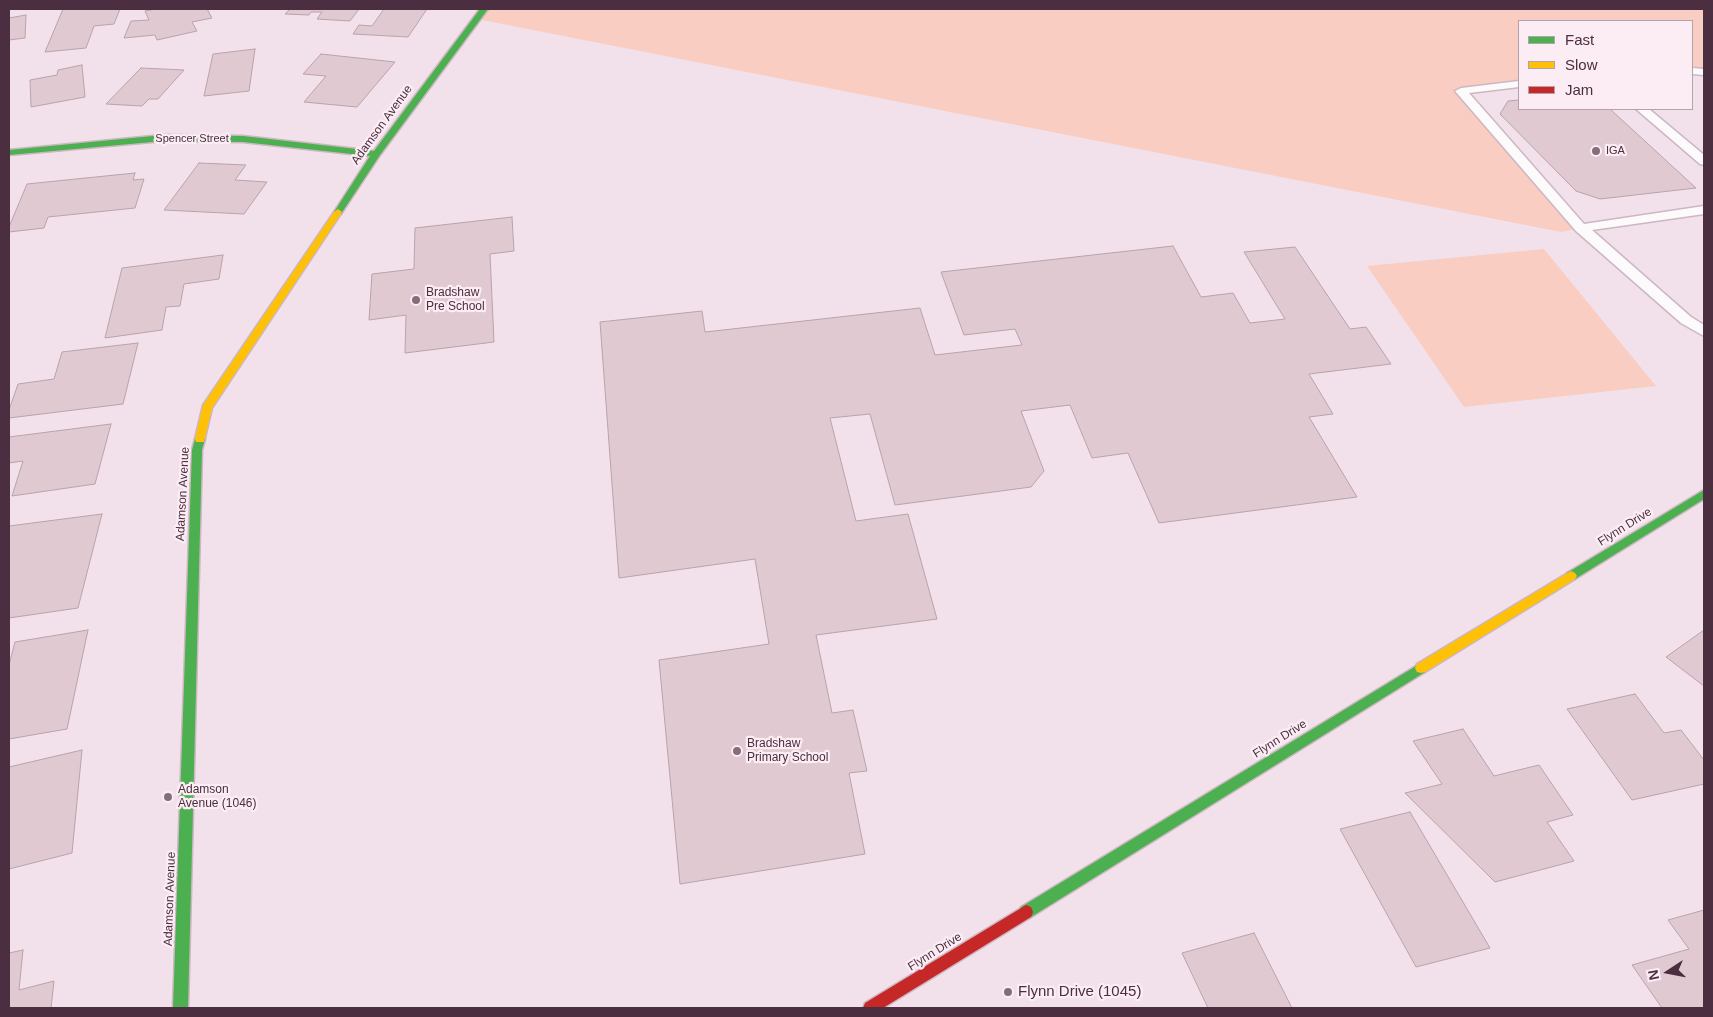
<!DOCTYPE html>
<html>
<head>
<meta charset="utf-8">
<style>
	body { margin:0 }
	#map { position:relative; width:1713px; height:1017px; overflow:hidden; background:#f2e1ea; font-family:Helvetica,sans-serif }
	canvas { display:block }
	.frame { position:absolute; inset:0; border:10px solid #4b2e3f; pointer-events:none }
	.legend { position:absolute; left:1518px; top:20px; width:175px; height:90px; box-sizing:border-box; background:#fcedf5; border:1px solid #b5a1ac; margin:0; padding:6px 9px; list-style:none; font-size:15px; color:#4b2e3f }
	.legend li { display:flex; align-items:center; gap:10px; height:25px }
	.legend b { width:25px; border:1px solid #b5a1ac }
	.north { position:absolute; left:1643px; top:947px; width:50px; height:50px; -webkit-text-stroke:4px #fcedf5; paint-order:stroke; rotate:259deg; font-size:14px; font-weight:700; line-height:20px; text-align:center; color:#4b2e3f }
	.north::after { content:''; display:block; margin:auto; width:18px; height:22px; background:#4b2e3f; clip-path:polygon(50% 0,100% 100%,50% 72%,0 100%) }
</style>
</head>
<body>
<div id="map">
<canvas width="1713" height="1017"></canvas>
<div class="frame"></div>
<ul class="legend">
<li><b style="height:6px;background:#4caf50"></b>Fast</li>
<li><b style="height:6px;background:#ffc107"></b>Slow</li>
<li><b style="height:6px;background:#c62828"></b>Jam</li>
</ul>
<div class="north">N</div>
</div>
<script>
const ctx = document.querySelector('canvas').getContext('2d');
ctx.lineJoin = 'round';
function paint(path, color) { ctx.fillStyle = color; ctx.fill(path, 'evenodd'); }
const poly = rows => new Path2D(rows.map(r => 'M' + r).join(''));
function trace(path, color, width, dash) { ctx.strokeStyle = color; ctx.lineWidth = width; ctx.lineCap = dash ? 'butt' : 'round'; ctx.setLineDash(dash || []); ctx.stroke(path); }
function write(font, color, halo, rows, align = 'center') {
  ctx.font = font + ' Helvetica,sans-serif'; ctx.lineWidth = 4.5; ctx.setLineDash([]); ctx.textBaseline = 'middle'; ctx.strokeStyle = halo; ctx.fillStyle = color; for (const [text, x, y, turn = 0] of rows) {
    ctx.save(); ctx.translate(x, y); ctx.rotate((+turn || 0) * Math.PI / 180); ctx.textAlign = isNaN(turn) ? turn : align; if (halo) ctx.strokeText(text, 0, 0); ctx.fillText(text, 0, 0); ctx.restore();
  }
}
const green = poly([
	[484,9,1704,9,1704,72,1692,71,1692,21,1519,21,1519,84,1462,91,1581,228,1561,232,477,19],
	[1544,249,1656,386,1464,407,1367,266]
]);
const building = poly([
	[63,9,120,9,114,24,94,26,86,48,45,52,63,9],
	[156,9,207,9,212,18,192,22,197,31,157,40,155,35,124,38,131,21,149,20,145,11,156,9],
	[290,9,359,9,350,21,317,19,322,12,311,12,309,15,285,14,290,9],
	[384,9,427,9,408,37,353,34,359,25,372,26,384,9],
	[26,15,25,38,9,40,9,18,26,15],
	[255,49,249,91,204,96,213,54,255,49],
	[321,54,395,62,357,107,304,102,326,76,303,74,321,54],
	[82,65,85,97,31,107,30,80,57,75,58,70,82,65],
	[141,68,184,70,158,99,149,99,142,106,106,104,141,68],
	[1519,100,1519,109,1610,109,1696,188,1600,199,1576,191,1500,114,1508,101,1519,100],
	[199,163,246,165,235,180,267,182,244,214,164,210,199,163],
	[135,173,133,180,144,179,135,208,48,217,44,228,9,232,9,227,27,184,135,173],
	[512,217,514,251,490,254,494,342,405,353,406,315,369,320,372,274,414,269,415,228,512,217],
	[1173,246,1201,297,1233,293,1250,323,1285,319,1244,252,1295,247,1350,329,1366,327,1391,364,1309,374,1333,414,1309,417,1357,497,1159,523,1128,453,1092,458,1070,405,1021,411,1044,471,1031,487,895,505,870,414,830,418,856,521,908,514,937,619,816,635,832,713,853,710,867,771,849,773,865,854,680,884,659,660,769,644,755,559,619,578,600,322,702,311,705,332,920,308,935,355,1022,345,1015,329,964,335,941,272,1173,246],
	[223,255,219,279,184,284,180,306,166,307,162,330,105,338,122,268,223,255],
	[138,343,123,404,9,418,9,410,18,384,54,379,62,352,138,343],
	[111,424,95,484,12,496,23,461,9,463,9,437,111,424],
	[102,514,78,608,9,618,9,526,102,514],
	[88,630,67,729,9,739,9,665,15,642,88,630],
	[1704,630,1704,686,1666,657,1704,630],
	[1635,694,1664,733,1681,730,1704,760,1704,784,1632,800,1567,709,1635,694],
	[1463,729,1494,776,1539,765,1573,815,1547,822,1574,861,1495,882,1405,793,1442,784,1413,741,1463,729],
	[82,750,72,853,9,869,9,767,82,750],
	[1410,812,1490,948,1416,967,1340,829,1410,812],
	[1704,910,1704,1008,1662,1008,1632,965,1689,949,1668,920,1704,910],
	[1254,933,1292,1008,1208,1008,1182,953,1254,933],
	[23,950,19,990,54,981,51,1008,9,1008,9,953,23,950]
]);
const lane = poly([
	[1692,68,1704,69,1704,75,1692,74,1692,68],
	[1519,81,1519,87,1469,93,1584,224,1704,206,1704,214,1592,230,1691,317,1704,325,1704,336,1681,323,1576,231,1455,91,1461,88,1519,81],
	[1636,109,1649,109,1704,155,1704,165,1700,164,1636,109]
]);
const fast = poly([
	[480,9,488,9,380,155,341,214,335,214,334,212,370,156,243,142,163,141,9,155,9,150,163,135,243,136,374,151,480,9],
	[200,435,205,439,202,450,188,1008,173,1008,192,450,195,439,200,435],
	[1704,490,1704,499,1575,579,1567,579,1565,576,1567,573,1704,490],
	[1421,663,1425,664,1427,668,1425,672,1031,917,1026,919,1021,917,1019,912,1021,907,1421,663]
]);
const slow = poly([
	[338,209,342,212,212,408,204,442,196,442,195,439,203,405,334,212,338,209],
	[1571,571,1575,573,1577,576,1575,579,1425,672,1421,673,1417,672,1415,668,1417,664,1571,571]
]);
const jam = poly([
	[1026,905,1031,907,1033,912,1031,917,883,1008,863,1008,865,1003,1026,905]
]);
const markers = [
	[1596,151,5,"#856d7b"],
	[416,300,5,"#856d7b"],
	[737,751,5,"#856d7b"],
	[168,797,5,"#856d7b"],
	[1008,992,5,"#856d7b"]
];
const farStreetnames = [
	["Spencer Street",192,139]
];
const farPoinames = [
	["IGA",1606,151]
];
const streetNames = [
	["Adamson Avenue",382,125,-54],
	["Adamson Avenue",183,494,-87],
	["Flynn Drive",1625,527,-32],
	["Flynn Drive",1280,739,-32],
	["Adamson Avenue",170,899,-88],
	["Flynn Drive",935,952,-32]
];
const poiNames = [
	["Bradshaw",426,293],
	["Pre School",426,307],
	["Bradshaw",747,744],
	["Primary School",747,758],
	["Adamson",178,790],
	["Avenue (1046)",178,804]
];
const nearPoinames = [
	["Flynn Drive (1045)",1018,992]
];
paint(green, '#f9cdc2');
paint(building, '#e0c9d0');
trace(building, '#b9a2aa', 1);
trace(lane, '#ccb7c2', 3);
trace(fast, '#ccb7c2', 3);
trace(slow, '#ccb7c2', 3);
trace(jam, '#ccb7c2', 3);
paint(lane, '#fdfafc');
paint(fast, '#4caf50');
paint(slow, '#ffc107');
paint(jam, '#c62828');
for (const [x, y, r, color] of markers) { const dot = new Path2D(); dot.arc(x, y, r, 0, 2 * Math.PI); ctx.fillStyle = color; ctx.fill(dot); trace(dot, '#fcedf5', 2); }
write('11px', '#4b2e3f', '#fcedf5', farStreetnames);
write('11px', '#4b2e3f', '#fcedf5', farPoinames, 'left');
write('12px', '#4b2e3f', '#fcedf5', streetNames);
write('12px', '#4b2e3f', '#fcedf5', poiNames, 'left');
write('15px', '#4b2e3f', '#fcedf5', nearPoinames, 'left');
</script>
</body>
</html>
